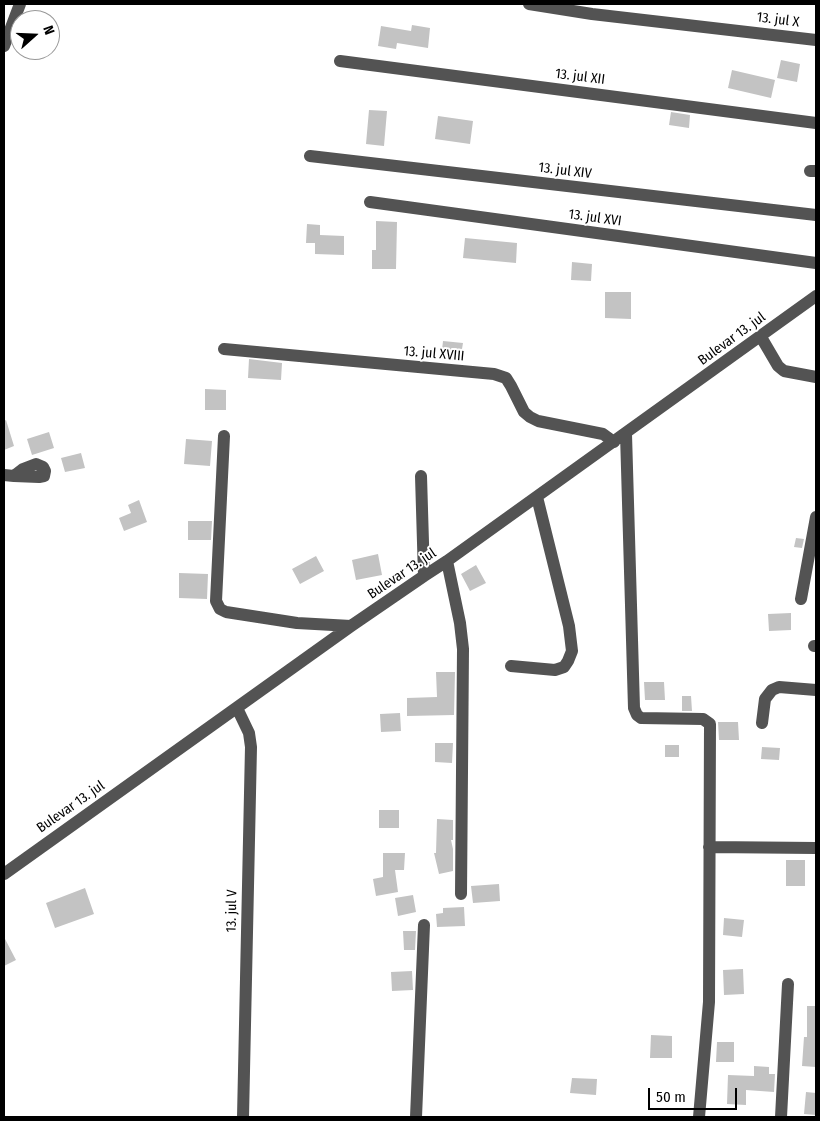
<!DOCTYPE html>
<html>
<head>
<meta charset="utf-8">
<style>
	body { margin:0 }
	#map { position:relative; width:820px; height:1121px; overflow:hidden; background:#fff; font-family:"Fira Sans Condensed",sans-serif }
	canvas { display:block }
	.frame { position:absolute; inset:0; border:5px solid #000; pointer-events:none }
	.north { position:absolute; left:10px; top:10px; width:50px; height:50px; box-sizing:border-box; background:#fff; border:1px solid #999; border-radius:50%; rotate:70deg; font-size:14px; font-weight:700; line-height:20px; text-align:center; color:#000 }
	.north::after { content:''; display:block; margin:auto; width:18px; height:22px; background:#000; clip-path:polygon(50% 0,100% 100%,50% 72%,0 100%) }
	.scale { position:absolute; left:648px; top:1088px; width:89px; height:22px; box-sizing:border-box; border:2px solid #000; border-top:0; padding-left:6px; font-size:15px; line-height:18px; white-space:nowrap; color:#000; -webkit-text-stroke:4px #fff; paint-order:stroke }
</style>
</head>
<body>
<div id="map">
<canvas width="820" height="1121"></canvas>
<div class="frame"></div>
<div class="north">N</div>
<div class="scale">50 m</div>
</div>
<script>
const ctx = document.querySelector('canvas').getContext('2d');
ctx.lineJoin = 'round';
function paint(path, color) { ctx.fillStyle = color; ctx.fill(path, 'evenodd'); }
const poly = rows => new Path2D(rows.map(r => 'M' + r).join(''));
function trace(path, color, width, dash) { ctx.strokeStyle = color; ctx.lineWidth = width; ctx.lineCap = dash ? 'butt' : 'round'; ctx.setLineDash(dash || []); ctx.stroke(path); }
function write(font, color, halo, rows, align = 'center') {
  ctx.font = font + ' "Fira Sans Condensed",sans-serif'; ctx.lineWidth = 4; ctx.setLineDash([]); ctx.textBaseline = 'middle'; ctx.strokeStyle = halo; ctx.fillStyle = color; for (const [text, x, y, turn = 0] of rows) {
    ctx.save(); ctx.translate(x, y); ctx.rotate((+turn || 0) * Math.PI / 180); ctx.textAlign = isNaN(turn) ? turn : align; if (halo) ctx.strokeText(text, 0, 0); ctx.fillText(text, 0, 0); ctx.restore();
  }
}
const building = poly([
	[412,25,430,28,428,48,397,43,396,49,378,46,381,26,411,31],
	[781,60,800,64,797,82,777,78],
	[732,70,775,80,771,98,728,88],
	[369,110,387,111,384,146,366,144],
	[671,112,690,115,689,128,669,125],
	[438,116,473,121,470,144,435,139],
	[376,221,397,222,396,269,372,269,372,250,376,250],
	[307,224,320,225,320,235,344,236,344,255,315,254,315,243,306,243],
	[465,238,517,243,516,263,463,258],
	[572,262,592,264,591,281,571,280],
	[605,292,631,292,631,319,605,318],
	[443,341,463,343,460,361,441,359],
	[249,359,282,363,281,380,248,378],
	[205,389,226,390,226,410,205,410],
	[6,420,14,446,4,450,4,421],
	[49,432,54,448,32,455,27,439],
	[186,439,212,441,210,466,184,464],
	[81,453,85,468,65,472,61,458],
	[139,500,147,522,124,531,119,518,131,513,128,505],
	[188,521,212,521,211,540,188,540],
	[796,538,804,539,802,548,794,547],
	[378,554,382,575,356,580,352,560],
	[316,556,324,571,300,584,292,569],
	[476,565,486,583,470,591,461,574],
	[179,573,208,574,207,599,179,598],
	[791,613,791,630,769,631,768,614],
	[436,672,455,672,454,715,407,716,407,698,437,697],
	[644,682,664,682,665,700,645,700],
	[682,696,691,696,692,711,682,711],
	[400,713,401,731,381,732,380,714],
	[718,722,738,722,739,740,719,740],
	[435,743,453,743,452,763,435,762],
	[665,745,679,745,679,757,665,757],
	[762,747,780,748,779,760,761,759],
	[379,810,399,810,399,828,379,828],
	[437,819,453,820,453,840,451,840,453,849,453,871,439,874,434,853,436,853],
	[383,853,405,853,404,870,395,870,398,892,376,896,373,879,383,877],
	[786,860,805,860,805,886,786,886],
	[499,884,500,901,473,903,471,886],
	[85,888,94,914,55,928,46,903],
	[413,895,416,912,398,916,395,898],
	[464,907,465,926,437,927,436,914,443,913,443,908],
	[724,918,744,920,742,937,723,935],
	[403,931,416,931,415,950,404,950],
	[4,937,16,960,4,966],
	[743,969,744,994,724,995,723,970],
	[412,971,413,990,392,991,391,972],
	[807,1006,816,1006,816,1067,802,1066,804,1037,807,1037],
	[651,1035,672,1036,672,1058,650,1058],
	[717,1042,734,1042,734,1062,716,1062],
	[754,1066,769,1067,769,1074,775,1074,774,1092,746,1090,746,1105,727,1104,728,1075,754,1076],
	[572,1078,597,1079,596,1095,570,1093],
	[806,1092,816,1093,816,1115,804,1114]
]);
const minor = poly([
	[529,4,592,14,816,40],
	[4,46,20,4],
	[340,61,816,123],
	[310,156,816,215],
	[810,171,816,171],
	[370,202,816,263],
	[761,337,778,366,784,371,816,377],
	[224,349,494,374,506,378,511,386,524,412,530,417,538,421,603,434,614,442],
	[626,434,634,708,637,715,641,718,703,719,710,724,709,1002,699,1117],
	[224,436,216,601,220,609,226,612,297,623,351,626],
	[4,475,14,476,39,477,44,476,45,471,43,467,36,464,23,469,14,476],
	[421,476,424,576],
	[447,561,460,623,463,649,461,894],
	[801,599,816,517],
	[814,646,816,646],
	[511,666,555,670,564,667,568,661,572,651,569,626,537,497],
	[237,708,249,733,251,747,243,1117],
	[762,723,765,699,772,690,779,687,816,690],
	[709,847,816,848],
	[4,874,351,626,424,576,447,561,816,296],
	[416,1117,424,925],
	[781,1117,788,984]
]);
const streetNames = [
	["13. jul X",778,20,7],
	["13. jul XII",580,77,7],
	["13. jul XIV",565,171,7],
	["13. jul XVI",595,218,8],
	["Bulevar 13. jul",732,339,-36],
	["13. jul XVIII",434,354,5],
	["Bulevar 13. jul",402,574,-34],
	["Bulevar 13. jul",71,807,-35],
	["13. jul V",232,911,-89]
];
paint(building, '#c3c3c3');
trace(minor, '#535353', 12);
write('14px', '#000', '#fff', streetNames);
</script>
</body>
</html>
